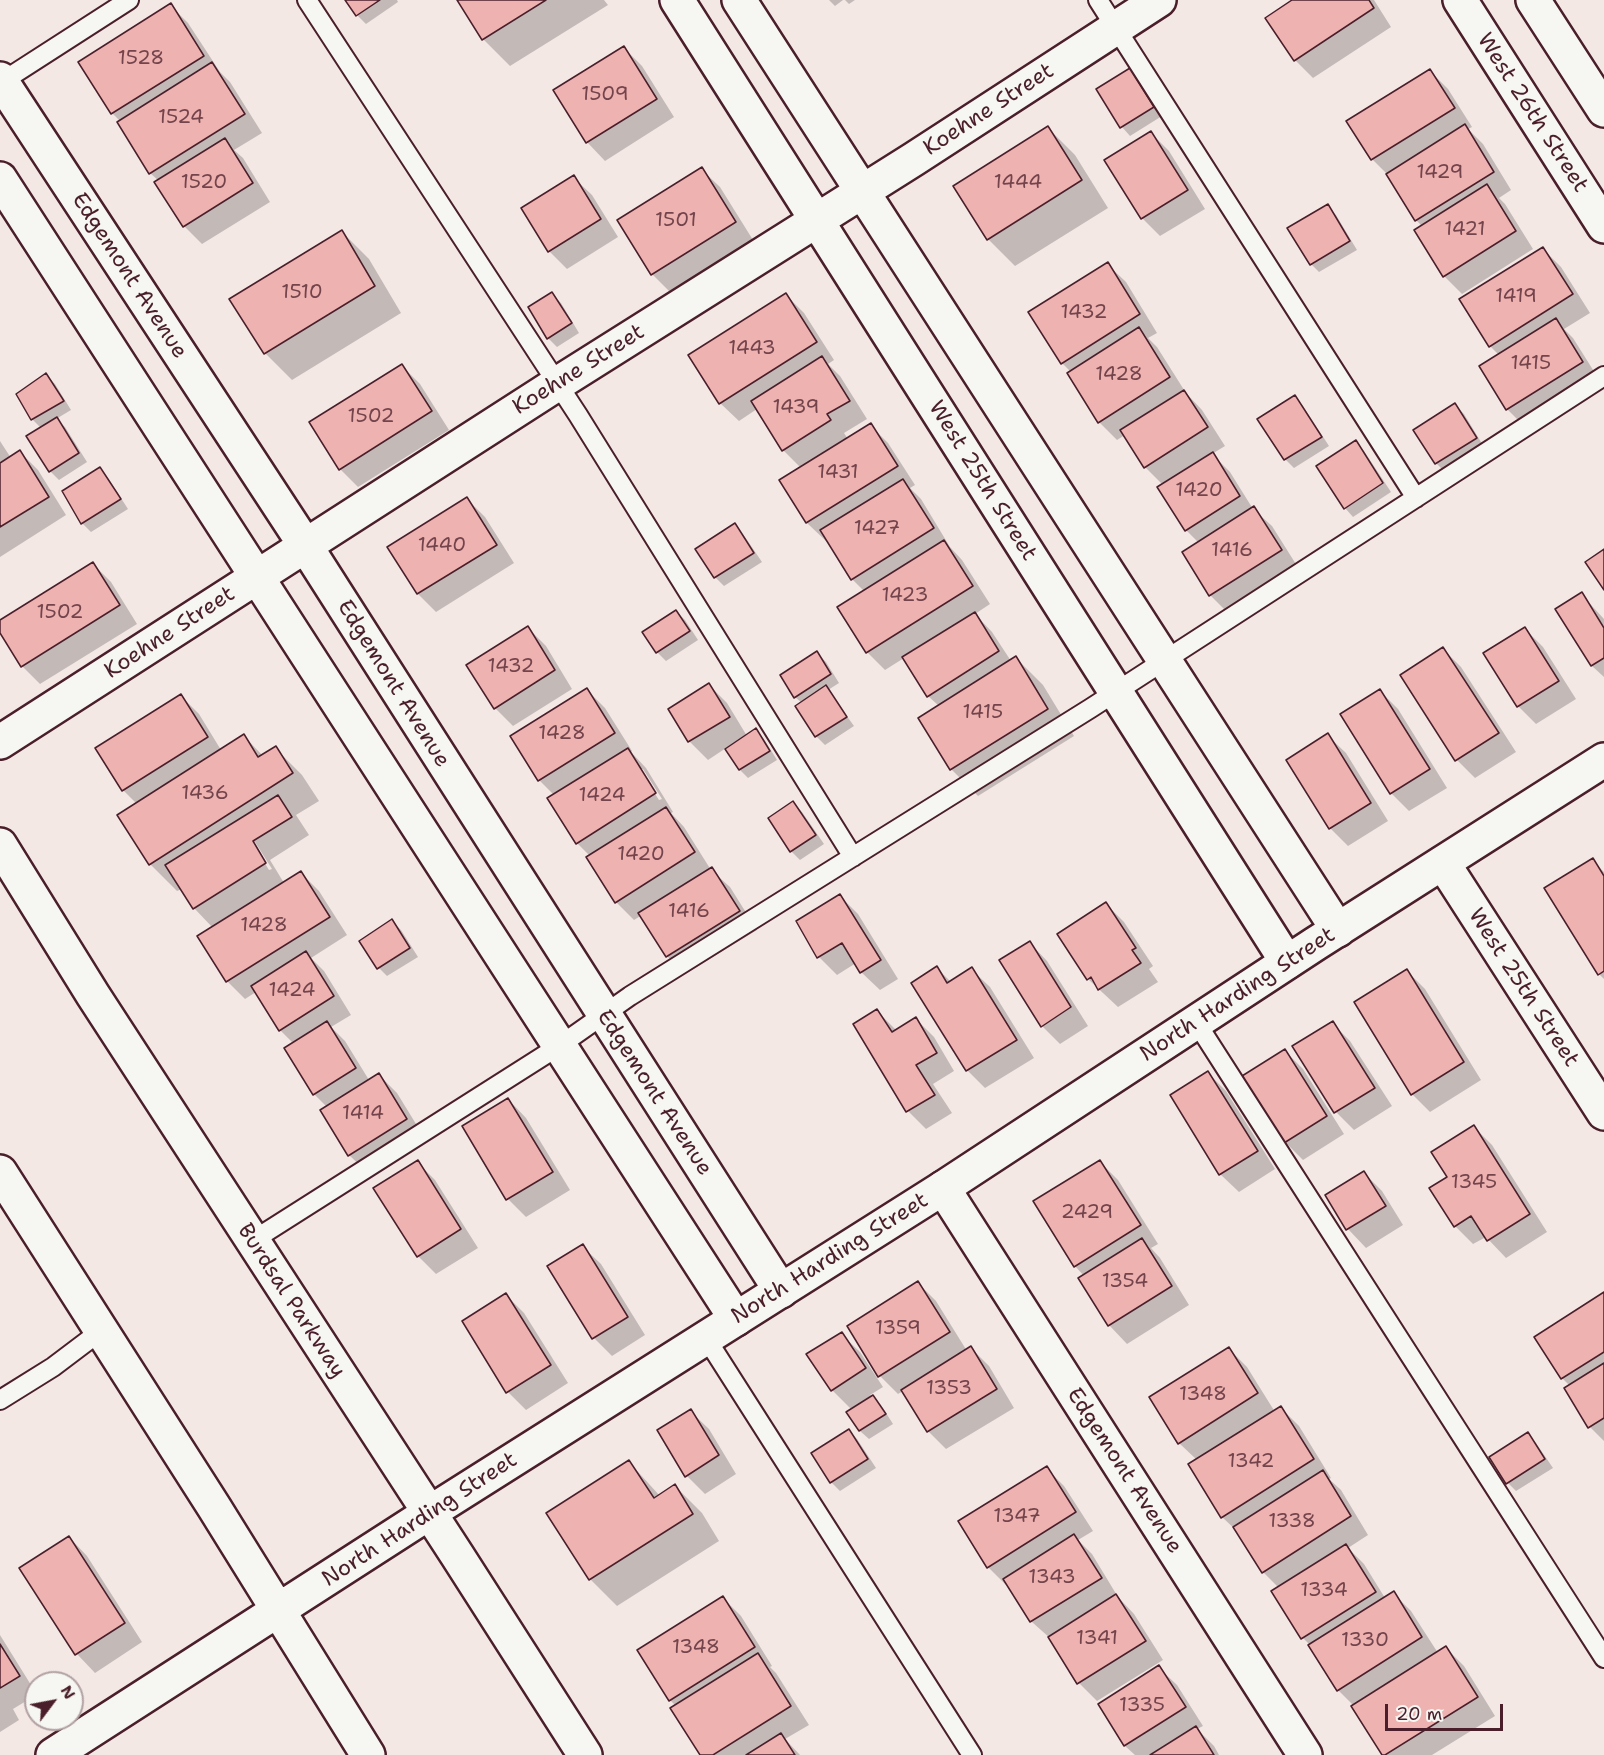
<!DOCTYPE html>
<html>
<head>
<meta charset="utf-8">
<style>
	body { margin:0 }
	#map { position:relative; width:1604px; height:1755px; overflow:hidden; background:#f4e8e5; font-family:"Shantell Sans",sans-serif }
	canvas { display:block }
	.north { position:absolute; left:24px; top:1671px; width:60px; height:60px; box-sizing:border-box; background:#f6f6f2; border:2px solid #b1a0a2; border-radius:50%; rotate:58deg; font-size:16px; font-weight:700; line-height:24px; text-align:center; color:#4a1f2b }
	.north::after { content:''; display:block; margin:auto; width:21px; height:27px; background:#4a1f2b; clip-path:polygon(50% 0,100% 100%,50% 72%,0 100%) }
	.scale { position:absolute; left:1385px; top:1704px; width:118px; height:27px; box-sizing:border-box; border:3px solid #4a1f2b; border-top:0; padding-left:8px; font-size:18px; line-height:21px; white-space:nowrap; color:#4a1f2b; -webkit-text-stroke:4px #f6f6f2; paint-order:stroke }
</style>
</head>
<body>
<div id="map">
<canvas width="1604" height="1755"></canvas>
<div class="north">N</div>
<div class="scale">20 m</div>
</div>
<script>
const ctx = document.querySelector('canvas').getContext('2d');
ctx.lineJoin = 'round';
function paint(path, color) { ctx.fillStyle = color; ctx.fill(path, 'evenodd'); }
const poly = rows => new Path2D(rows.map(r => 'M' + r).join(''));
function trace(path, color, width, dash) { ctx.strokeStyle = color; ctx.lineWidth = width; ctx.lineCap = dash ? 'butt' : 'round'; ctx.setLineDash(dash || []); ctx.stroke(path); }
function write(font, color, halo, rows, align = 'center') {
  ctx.font = font + ' "Shantell Sans",sans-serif'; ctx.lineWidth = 4.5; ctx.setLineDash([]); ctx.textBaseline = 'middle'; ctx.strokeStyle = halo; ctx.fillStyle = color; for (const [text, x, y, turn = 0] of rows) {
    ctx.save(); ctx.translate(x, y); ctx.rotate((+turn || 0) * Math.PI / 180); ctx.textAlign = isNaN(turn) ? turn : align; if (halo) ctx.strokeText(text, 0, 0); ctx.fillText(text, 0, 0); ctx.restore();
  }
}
const shadow = poly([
	[347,0,397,0,398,2,366,24,357,15],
	[458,0,604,0,608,5,510,66,483,39],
	[829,0,843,0,835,6],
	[845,0,855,0,849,4],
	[1295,0,1374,0,1391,27,1313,78,1295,60],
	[170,5,188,23,220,72,230,82,262,133,234,150,243,158,270,202,202,244,184,226,159,181,150,173,120,121,112,113,80,62],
	[624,48,642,66,674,117,605,161,587,142,555,91],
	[1130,70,1138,79,1162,116,1130,136,1122,127,1098,90],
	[1430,71,1448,89,1472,127,1468,129,1483,144,1511,190,1499,198,1505,204,1533,249,1462,294,1444,276,1422,226,1416,220,1389,176,1372,159,1349,122],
	[1048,128,1075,155,1108,208,1015,266,988,239],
	[1151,133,1169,151,1205,209,1160,236,1142,218],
	[701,169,720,187,753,240,670,292,652,274],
	[573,177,592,195,618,237,567,269,549,251],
	[1327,206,1336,215,1357,250,1319,272,1311,264],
	[342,232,369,259,401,313,292,380,265,353],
	[1543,249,1561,267,1590,313,1564,329,1573,338,1600,381,1525,427,1507,409,1499,355,1490,346],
	[1107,264,1126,282,1157,333,1148,338,1157,347,1186,393,1202,410,1225,446,1212,454,1230,472,1253,509,1272,526,1299,569,1228,613,1210,595,1199,543,1186,530,1163,485,1145,467,1125,435,1117,440,1099,422,1071,372,1062,363],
	[552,294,561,303,579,333,557,347,548,338],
	[786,295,804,313,834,360,828,364,840,376,867,419,844,433,848,439,870,425,888,443,915,485,910,488,921,499,950,547,962,560,990,604,975,614,992,632,1011,661,1016,658,1043,685,1074,736,978,796,951,769,939,706,928,696,904,658,885,670,867,652,864,591,852,579,827,540,826,541,807,523,781,480,801,468,783,450,757,409,739,421,720,403,690,356],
	[402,366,420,384,449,430,358,487,340,469],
	[46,375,55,384,71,410,56,419,65,427,87,462,59,480,50,471,28,436,41,428,32,419],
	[1295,397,1303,406,1329,446,1294,468,1285,459],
	[1455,405,1464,414,1484,447,1445,472,1436,463],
	[0,441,11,458,20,452,38,470,66,515,0,557],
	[1356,442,1364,451,1391,492,1353,517,1345,508],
	[100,469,108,478,128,509,91,532,82,523],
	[467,499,485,517,514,563,436,612,418,594,389,548],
	[734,525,743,534,762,562,724,586,715,577],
	[93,564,111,582,137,624,40,684,22,666,0,630,0,622],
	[1581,594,1604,619,1604,677,1592,666,1557,609],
	[676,611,685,620,698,640,666,661,657,652],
	[528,628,546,646,572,689,513,726,495,708],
	[1525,629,1543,647,1576,699,1536,724,1518,706],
	[1443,649,1461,667,1516,752,1475,778,1457,760,1402,675],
	[817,653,826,662,839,683,828,690,854,726,825,745,816,736,802,703,795,697],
	[709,685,727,703,747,736,755,730,764,739,777,760,748,778,740,770,726,748,708,760,690,742,670,709],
	[586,689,605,708,632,751,631,752,646,768,673,812,671,813,684,827,711,870,730,887,757,930,685,974,667,956,642,915,634,920,616,902,590,856,577,843,555,796,539,780,512,737],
	[639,769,643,769,662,799,659,800],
	[1380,691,1398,709,1447,788,1409,811,1391,793],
	[181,696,199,714,221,750,244,736,263,756,275,748,302,775,319,801,296,815,309,835,270,860,284,883,301,873,319,891,347,935,311,958,324,971,351,1015,331,1027,345,1041,369,1080,378,1074,397,1093,424,1137,368,1173,349,1155,327,1107,314,1094,294,1044,280,1030,256,992,245,999,227,981,213,928,194,908,182,889,177,891,150,864,119,815,137,804,123,790],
	[252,842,255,842,272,869,269,870],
	[1327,735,1346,753,1388,821,1348,846,1330,828],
	[793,803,802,812,824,844,800,860,791,851],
	[1592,860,1604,872,1604,979,1599,974],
	[840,896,858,914,898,979,880,990,861,972,856,963,837,975,819,957],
	[1106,904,1124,922,1153,966,1149,969,1158,982,1118,1007,1088,979],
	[392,921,401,930,418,957,387,976,379,968],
	[1029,942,1047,961,1088,1026,1060,1044,1042,1026],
	[937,968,951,982,971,969,990,987,1034,1058,985,1088,967,1070,913,983],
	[1407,971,1425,989,1481,1080,1430,1112,1412,1094],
	[877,1011,897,1031,916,1019,934,1037,954,1071,933,1084,952,1113,926,1129,908,1111,855,1024],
	[1332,1023,1350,1041,1392,1106,1354,1130,1336,1112],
	[1285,1051,1303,1069,1344,1134,1303,1160,1285,1142],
	[1208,1073,1226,1091,1275,1169,1239,1192,1220,1174],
	[508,1099,526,1118,570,1190,526,1217,508,1199],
	[1474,1127,1492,1145,1547,1232,1506,1258,1486,1237,1473,1244,1455,1226,1432,1189,1449,1178],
	[1099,1161,1118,1180,1158,1244,1151,1248,1160,1258,1189,1305,1127,1344,1109,1325,1084,1276,1075,1266,1035,1202],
	[417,1162,435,1180,478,1248,436,1274,418,1256],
	[1364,1173,1382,1191,1403,1225,1366,1248,1348,1229,1327,1195],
	[582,1246,601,1264,645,1335,612,1356,594,1338],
	[918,1283,936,1301,967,1351,971,1348,989,1366,1014,1408,946,1449,928,1431,903,1391,898,1394,880,1376],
	[1604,1294,1604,1441,1590,1427,1570,1386,1562,1378],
	[506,1295,524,1313,568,1383,526,1410,508,1392],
	[841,1334,860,1352,883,1387,870,1395,881,1405,893,1424,869,1439,860,1431,848,1412,852,1410,832,1390],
	[1229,1349,1247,1367,1275,1412,1281,1408,1299,1426,1331,1478,1329,1479,1341,1490,1368,1535,1348,1548,1364,1564,1385,1598,1393,1593,1411,1611,1438,1653,1446,1648,1464,1666,1495,1716,1432,1755,1383,1755,1354,1706,1338,1690,1311,1646,1303,1638,1279,1588,1263,1572,1239,1533,1222,1517,1197,1460,1179,1443],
	[690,1411,709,1429,736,1474,705,1494,687,1476],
	[849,1431,857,1439,876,1468,840,1491,831,1482],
	[1527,1434,1536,1443,1553,1468,1516,1491,1508,1483],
	[629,1462,660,1496,675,1486,702,1513,719,1541,617,1606,590,1579],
	[1046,1468,1064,1486,1093,1531,1078,1540,1092,1554,1118,1597,1134,1614,1163,1660,1097,1701,1079,1683,1051,1639,1032,1622,1008,1584,1006,1585,988,1567],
	[69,1537,87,1556,142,1642,95,1673,77,1654,21,1568],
	[723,1598,741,1616,772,1666,770,1667,776,1673,809,1725,785,1739,800,1755,701,1755,676,1706,670,1700],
	[0,1635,36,1693,36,1695,13,1709,19,1720,0,1732],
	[1158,1667,1177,1685,1203,1726,1197,1729,1214,1746,1219,1755,1135,1755,1125,1746,1100,1704]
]);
const building = poly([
	[345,0,380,0,356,16,345,0],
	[457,0,546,0,482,40,457,0],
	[1292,0,1369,0,1374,8,1294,61,1265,18,1292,0],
	[171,3,204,56,111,114,78,62,171,3],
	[624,46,657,99,586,143,553,90,624,46],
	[212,62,245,114,149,174,117,122,212,62],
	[1130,68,1154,107,1120,128,1096,89,1130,68],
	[1430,69,1455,108,1371,160,1346,121,1430,69],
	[1465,124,1494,172,1415,221,1386,174,1465,124],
	[1048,126,1082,180,987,240,953,186,1048,126],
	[1151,131,1188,190,1141,219,1104,160,1151,131],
	[225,138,253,183,183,227,154,182,225,138],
	[702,167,736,222,651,275,617,220,702,167],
	[574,175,601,219,548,252,521,208,574,175],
	[1487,184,1516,231,1443,277,1414,230,1487,184],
	[1328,204,1350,241,1310,265,1287,228,1328,204],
	[342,230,375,286,264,354,229,299,342,230],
	[1543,247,1573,294,1489,347,1459,299,1543,247],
	[1108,262,1140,314,1061,364,1028,312,1108,262],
	[552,292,572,323,547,339,528,307,552,292],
	[786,293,817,342,719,404,688,355,786,293],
	[1556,318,1583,362,1506,410,1479,366,1556,318],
	[1139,327,1170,377,1098,423,1067,373,1139,327],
	[822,356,850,401,827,414,831,420,782,451,751,401,822,356],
	[402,364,432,411,339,470,309,422,402,364],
	[46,373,64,401,31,420,16,394,46,373],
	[1184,390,1208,427,1144,468,1120,430,1184,390],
	[1295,395,1322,437,1284,460,1257,419,1295,395],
	[1455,403,1477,438,1435,464,1413,430,1455,403],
	[57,417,79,453,49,472,26,436,57,417],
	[871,423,898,466,806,523,779,480,871,423],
	[1356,440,1383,483,1344,509,1316,466,1356,440],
	[20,450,49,497,0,527,0,463,20,450],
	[1213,452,1240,496,1185,531,1157,487,1213,452],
	[100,467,121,499,81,524,62,491,100,467],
	[903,479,934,528,851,580,820,530,903,479],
	[467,497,497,545,417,594,387,547,467,497],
	[1254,506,1282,550,1209,596,1182,552,1254,506],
	[735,523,754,553,714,578,695,549,735,523],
	[944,540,973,586,866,653,837,607,944,540],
	[1604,549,1604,590,1585,562,1604,549],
	[93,562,120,605,21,667,0,633,0,620,93,562],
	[1582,592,1604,628,1604,658,1591,666,1555,609,1582,592],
	[676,610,690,631,656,653,642,632,676,610],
	[975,612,999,651,927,697,902,657,975,612],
	[528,626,555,670,494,709,466,665,528,626],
	[1525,627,1559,681,1517,707,1483,653,1525,627],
	[1443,647,1499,733,1455,761,1400,675,1443,647],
	[817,651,831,674,794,698,780,675,817,651],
	[1016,656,1048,709,950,770,918,718,1016,656],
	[709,683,730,717,688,742,668,709,709,683],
	[826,685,847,717,815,737,795,706,826,685],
	[587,688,615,733,538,781,510,736,587,688],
	[1380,689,1430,769,1390,794,1340,714,1380,689],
	[181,694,208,737,122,791,95,748,181,694],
	[756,728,770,751,739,770,725,749,756,728],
	[1328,733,1371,803,1329,829,1286,760,1328,733],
	[244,734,258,757,276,746,293,773,149,865,117,815,244,734],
	[628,748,656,793,576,844,547,798,628,748],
	[278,795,292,817,253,841,266,863,193,909,165,865,278,795],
	[793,801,816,835,790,852,768,818,793,801],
	[666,807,695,852,615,903,586,857,666,807],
	[1593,858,1604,876,1604,971,1598,975,1544,888,1593,858],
	[712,867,740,911,666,957,638,913,712,867],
	[301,871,330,917,226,982,197,936,301,871],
	[840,894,881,960,860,973,842,943,817,958,796,921,840,894],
	[1106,902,1136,948,1132,950,1141,963,1098,990,1091,977,1087,980,1057,934,1106,902],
	[392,919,410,948,377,969,359,941,392,919],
	[1030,941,1071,1007,1041,1027,999,960,1030,941],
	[306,951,334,996,279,1031,251,986,306,951],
	[937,966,947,983,972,967,1017,1040,966,1071,911,983,937,966],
	[1407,969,1464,1062,1411,1095,1354,1002,1407,969],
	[877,1009,892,1032,916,1017,937,1053,916,1065,935,1095,906,1112,853,1024,877,1009],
	[327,1021,356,1068,313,1095,284,1048,327,1021],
	[1333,1021,1375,1088,1334,1113,1292,1046,1333,1021],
	[1285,1049,1327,1116,1284,1143,1242,1076,1285,1049],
	[1208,1071,1258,1151,1219,1175,1170,1095,1208,1071],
	[379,1073,407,1119,348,1156,320,1110,379,1073],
	[508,1098,553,1172,506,1200,462,1126,508,1098],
	[1474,1125,1530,1214,1487,1241,1471,1216,1454,1227,1429,1188,1447,1177,1431,1152,1474,1125],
	[418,1160,461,1229,417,1257,373,1188,418,1160],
	[1100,1160,1141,1225,1074,1267,1033,1201,1100,1160],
	[1364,1171,1386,1206,1346,1230,1325,1195,1364,1171],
	[1142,1238,1172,1286,1108,1326,1078,1278,1142,1238],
	[583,1244,628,1317,592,1339,547,1266,583,1244],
	[918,1281,950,1332,878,1377,847,1326,918,1281],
	[1604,1292,1604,1352,1561,1379,1534,1337,1604,1292],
	[506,1293,551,1365,506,1393,462,1321,506,1293],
	[842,1332,866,1368,831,1391,806,1354,842,1332],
	[971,1346,997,1389,927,1432,901,1390,971,1346],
	[1229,1347,1258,1393,1178,1444,1149,1397,1229,1347],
	[1604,1363,1604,1418,1588,1428,1564,1388,1604,1363],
	[873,1395,886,1414,859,1431,846,1412,873,1395],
	[1281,1406,1314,1459,1221,1518,1188,1464,1281,1406],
	[691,1409,719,1455,685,1477,657,1430,691,1409],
	[849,1429,868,1459,830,1483,811,1453,849,1429],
	[1528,1432,1545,1459,1506,1484,1489,1457,1528,1432],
	[629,1460,654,1498,675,1484,693,1514,589,1580,546,1513,629,1460],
	[1047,1466,1076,1512,987,1568,958,1521,1047,1466],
	[1323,1470,1351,1516,1262,1573,1233,1527,1323,1470],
	[1074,1534,1102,1578,1030,1622,1003,1579,1074,1534],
	[69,1536,125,1623,75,1655,19,1568,69,1536],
	[1346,1544,1376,1592,1301,1639,1271,1591,1346,1544],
	[1394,1591,1422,1637,1337,1691,1308,1645,1394,1591],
	[1116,1594,1146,1641,1077,1684,1048,1637,1116,1594],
	[723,1596,755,1647,669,1701,637,1650,723,1596],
	[0,1644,20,1676,0,1688,0,1644],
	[1446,1646,1478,1697,1385,1755,1382,1755,1351,1706,1446,1646],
	[758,1653,791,1706,713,1755,700,1755,670,1708,758,1653],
	[1159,1665,1186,1707,1124,1746,1098,1704,1159,1665],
	[1196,1726,1214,1755,1150,1755,1196,1726],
	[781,1733,795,1755,746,1755,781,1733]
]);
const service = poly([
	[307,0,578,415,853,857],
	[1098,0,1416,498],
	[0,83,129,0],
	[1196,1022,1604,1658],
	[252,1241,559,1046,630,996,1091,708,1604,376],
	[706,1338,972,1755],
	[0,1400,53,1367,102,1330]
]);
const minor = poly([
	[677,0,1287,962],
	[739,0,1338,930],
	[1460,0,1604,226],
	[1533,0,1604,110],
	[0,79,305,545,781,1291],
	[0,179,736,1319],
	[0,742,557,384,914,159,1159,0],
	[1443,863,1604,1113],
	[943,1188,1305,1755]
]);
const tertiary = poly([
	[0,845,93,995,457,1555,585,1755],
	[0,1172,214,1507,368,1755],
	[53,1755,429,1513,943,1188,1315,944,1604,760]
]);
const numberNames = [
	["1528",141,59],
	["1509",605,95],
	["1524",181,118],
	["1429",1440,173],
	["1520",204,183],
	["1444",1018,183],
	["1501",676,221],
	["1421",1465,230],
	["1510",302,293],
	["1419",1516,297],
	["1432",1084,313],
	["1443",752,349],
	["1415",1531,364],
	["1428",1119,375],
	["1439",796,408],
	["1502",371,417],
	["1431",838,473],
	["1420",1199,491],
	["1427",877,529],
	["1440",442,546],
	["1416",1232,551],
	["1423",905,596],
	["1502",60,613],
	["1432",511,667],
	["1415",983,713],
	["1428",562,734],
	["1436",205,794],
	["1424",602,796],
	["1420",641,855],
	["1416",689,912],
	["1428",264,926],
	["1424",292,991],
	["1414",363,1114],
	["1345",1474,1183],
	["2429",1087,1213],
	["1354",1125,1282],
	["1359",898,1329],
	["1353",949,1389],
	["1348",1203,1395],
	["1342",1251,1462],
	["1347",1017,1517],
	["1338",1292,1522],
	["1343",1052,1578],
	["1334",1324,1591],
	["1341",1097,1639],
	["1330",1365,1641],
	["1348",696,1648],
	["1335",1142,1706]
];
const streetNames = [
	["Koehne Street",989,110,-33],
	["West 26th Street",1532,113,57],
	["Edgemont Avenue",129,276,57],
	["Koehne Street",579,370,-32],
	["West 25th Street",982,481,58],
	["Koehne Street",170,633,-33],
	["Edgemont Avenue",393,684,58],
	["West 25th Street",1523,988,57],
	["North Harding Street",1238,995,-33],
	["Edgemont Avenue",654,1093,57],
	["North Harding Street",830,1259,-32],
	["Burdsal Parkway",291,1301,57],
	["Edgemont Avenue",1124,1471,57],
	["North Harding Street",420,1520,-33]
];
paint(shadow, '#0003');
paint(building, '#eeb2b0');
trace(building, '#4a1f2b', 1.5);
trace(service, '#4a1f2b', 22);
trace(minor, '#4a1f2b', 38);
trace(tertiary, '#4a1f2b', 38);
trace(service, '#f6f6f2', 18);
trace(minor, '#f6f6f2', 33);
trace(tertiary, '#f6f6f2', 33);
write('20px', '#73444c', null, numberNames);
write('22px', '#4a1f2b', '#f6f6f2', streetNames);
</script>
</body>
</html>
